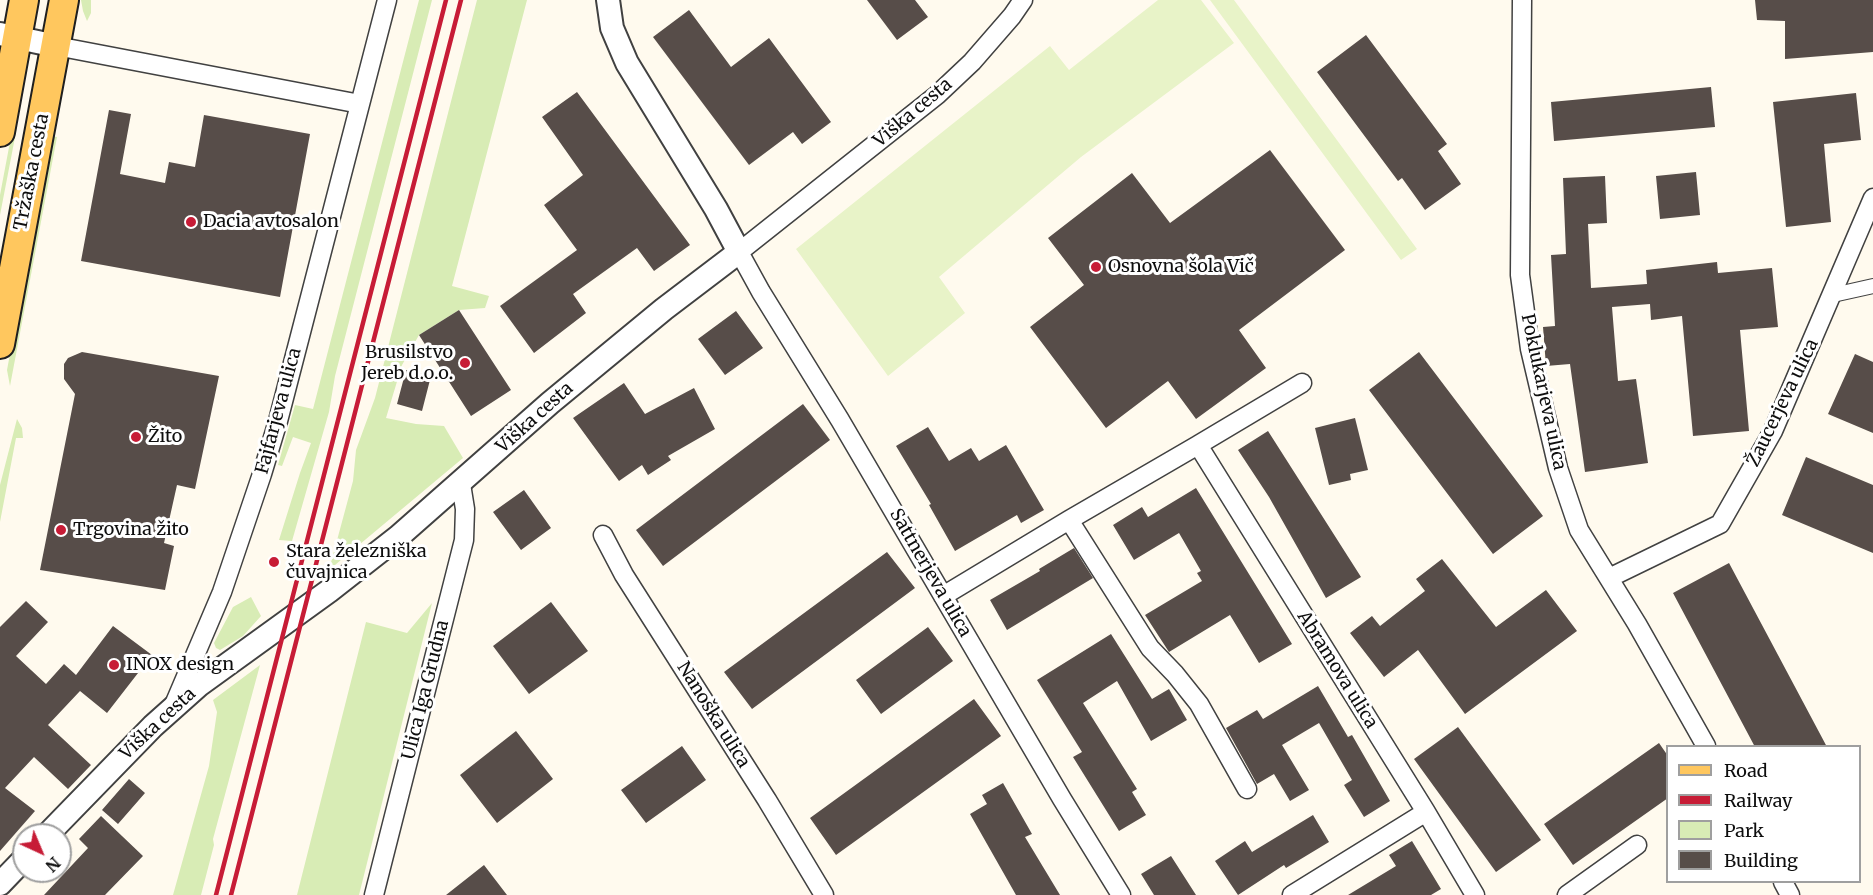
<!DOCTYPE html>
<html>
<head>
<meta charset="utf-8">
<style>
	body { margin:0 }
	#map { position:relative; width:1873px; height:895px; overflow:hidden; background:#fffaee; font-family:Merriweather,serif }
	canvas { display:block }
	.legend { position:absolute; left:1666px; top:745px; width:195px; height:138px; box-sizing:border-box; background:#fff; border:2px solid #9f9f9f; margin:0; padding:8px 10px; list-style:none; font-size:18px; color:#0e0e0e }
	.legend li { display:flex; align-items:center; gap:12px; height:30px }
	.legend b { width:30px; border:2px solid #9f9f9f }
	.north { position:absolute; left:12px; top:823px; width:60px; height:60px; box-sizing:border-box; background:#fff; border:2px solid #9f9f9f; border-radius:50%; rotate:136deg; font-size:16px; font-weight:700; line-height:24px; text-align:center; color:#0e0e0e }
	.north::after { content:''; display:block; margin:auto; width:21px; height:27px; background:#c71c36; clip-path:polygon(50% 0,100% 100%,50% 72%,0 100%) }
</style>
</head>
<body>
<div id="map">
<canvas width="1873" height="895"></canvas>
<ul class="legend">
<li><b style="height:8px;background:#ffc75e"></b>Road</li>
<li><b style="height:8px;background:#c71c36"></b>Railway</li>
<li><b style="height:16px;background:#d8ecb5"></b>Park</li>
<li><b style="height:16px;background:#574d49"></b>Building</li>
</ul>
<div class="north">N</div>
</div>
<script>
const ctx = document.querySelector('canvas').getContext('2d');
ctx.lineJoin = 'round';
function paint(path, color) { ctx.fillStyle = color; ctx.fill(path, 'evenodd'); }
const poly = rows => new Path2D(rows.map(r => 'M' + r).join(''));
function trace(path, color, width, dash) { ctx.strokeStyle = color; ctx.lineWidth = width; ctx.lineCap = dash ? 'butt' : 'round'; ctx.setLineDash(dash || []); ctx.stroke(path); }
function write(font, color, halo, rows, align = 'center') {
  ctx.font = font + ' Merriweather,serif'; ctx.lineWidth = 6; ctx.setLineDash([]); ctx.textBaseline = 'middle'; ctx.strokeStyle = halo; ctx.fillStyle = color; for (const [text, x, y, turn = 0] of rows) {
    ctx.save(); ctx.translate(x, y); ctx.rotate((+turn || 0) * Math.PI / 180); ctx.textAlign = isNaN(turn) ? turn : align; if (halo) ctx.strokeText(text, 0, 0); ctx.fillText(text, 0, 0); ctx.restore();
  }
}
const green = poly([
	[81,0,91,0,91,13,87,21,83,11],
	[419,0,432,0,335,376,329,412,292,541,279,540,300,473,311,443,293,437,282,466,278,465,295,405,313,409],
	[477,0,527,0,452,286,489,296,485,308,459,310,419,335,402,365,386,418,416,424,444,426,463,458,329,570,353,481,356,450,375,398],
	[13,126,17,127,0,215,0,195],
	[51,136,57,137,10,386,7,370],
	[17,419,22,428,23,438,16,438,0,522,0,485],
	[251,597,261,616,243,636,220,650,216,648,214,643,233,607],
	[432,603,359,895,297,895,366,622,407,633],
	[260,665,213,839,214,845,201,895,173,895,209,766,217,712,213,700]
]);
const pitch = poly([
	[1158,0,1201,0,1234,43,1081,157,939,277,965,313,888,376,796,249,1050,46,1069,70],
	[1210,0,1234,0,1417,249,1401,260]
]);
const building = poly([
	[867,0,915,0,928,17,897,40],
	[1755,0,1873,0,1873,52,1785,59,1785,21,1757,20],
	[689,10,731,67,769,38,831,122,802,144,793,132,749,165,653,37],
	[1366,35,1447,144,1438,151,1461,184,1425,210,1402,178,1398,181,1317,72],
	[1711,87,1715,127,1554,141,1551,102],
	[577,92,690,245,654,271,637,248,573,294,586,313,534,353,500,306,577,250,544,205,583,175,542,117],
	[1856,93,1861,140,1824,144,1831,222,1786,227,1773,102],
	[109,110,131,114,120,174,165,183,169,162,195,167,204,115,310,134,280,297,81,261],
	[1270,150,1345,250,1239,330,1266,368,1196,419,1168,381,1106,428,1030,327,1084,285,1048,238,1132,173,1170,223],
	[1696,172,1700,215,1660,219,1656,176],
	[1605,176,1607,223,1588,224,1591,288,1647,284,1646,270,1717,262,1718,273,1772,268,1778,327,1740,330,1749,431,1693,436,1682,316,1651,320,1650,304,1612,307,1618,381,1636,379,1648,463,1585,472,1570,364,1546,366,1543,327,1555,326,1551,255,1566,254,1563,178],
	[459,310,511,390,471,416,419,335],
	[736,311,763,348,725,375,698,339],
	[82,352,219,376,195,489,177,485,164,543,174,546,165,590,40,570,75,394,64,379,64,364,68,358],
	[1419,352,1543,516,1493,554,1369,390],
	[1855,354,1873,362,1873,433,1828,414],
	[406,370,431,376,422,411,397,404],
	[624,383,645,414,694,388,715,429,668,456,671,460,648,475,642,465,619,481,573,418],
	[803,404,830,440,663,566,636,530],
	[1355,418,1368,470,1350,474,1351,480,1329,485,1315,428],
	[928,427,949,461,971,448,979,461,1006,445,1044,510,1021,523,1017,515,955,551,929,505,931,504,896,446],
	[1268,431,1361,577,1326,598,1269,497,1238,450],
	[1806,457,1873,485,1873,553,1782,515],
	[1196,488,1292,644,1259,663,1230,615,1169,652,1145,615,1202,581,1197,573,1201,571,1179,533,1134,560,1113,525,1142,507,1148,517],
	[524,490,551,528,521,550,493,512],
	[1074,548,1093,578,1007,630,990,600,1040,571,1039,569],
	[887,552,915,588,752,709,724,672],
	[1442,559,1496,627,1546,590,1577,631,1465,714,1418,650,1384,677,1350,633,1372,616,1380,626,1425,591,1416,579],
	[1729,563,1827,747,1755,747,1673,593],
	[26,601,48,622,16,656,46,684,64,664,76,675,113,626,152,655,107,713,80,691,48,725,91,765,68,789,34,757,5,788,35,811,0,851,0,627],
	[551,602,588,651,529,694,493,646],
	[928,627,953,661,881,714,856,680],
	[1111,634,1152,699,1169,689,1187,720,1151,741,1117,681,1083,703,1137,789,1132,792,1146,815,1119,831,1073,757,1082,752,1037,680],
	[1318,686,1348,737,1352,735,1390,801,1364,817,1344,785,1352,780,1319,723,1282,745,1309,790,1290,801,1274,774,1257,784,1226,728,1257,710,1263,719],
	[974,699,1001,736,836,855,810,818],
	[1458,727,1541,840,1496,872,1414,759],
	[516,731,553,779,497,823,460,775],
	[1659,743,1668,756,1668,798,1573,865,1544,824],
	[682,746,706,780,646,823,621,790],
	[129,779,145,793,118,824,102,810],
	[1003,783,1032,834,1025,837,1060,895,1016,895,970,814,987,804,982,795],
	[1313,815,1329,842,1286,868,1284,865,1238,895,1215,861,1245,841,1252,852],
	[101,816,143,856,105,895,44,895,88,848,79,839],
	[1412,841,1441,889,1431,895,1348,895,1396,866,1389,855],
	[1171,856,1196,895,1154,895,1141,874],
	[484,865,507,895,446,895]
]);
const pedestrian = poly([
	[1833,295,1873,286]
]);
const minor = poly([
	[1023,0,1012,16,972,62,937,95,739,252,761,292,840,420,1062,799,1121,895],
	[1522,0,1520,275,1530,349,1558,468,1579,530,1637,624,1706,746],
	[56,46,360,104],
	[1198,445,1302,383],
	[1069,520,1150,648,1175,674,1199,704,1247,789],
	[603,535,624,575,767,800,824,895],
	[1609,578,1720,524,1773,431,1873,198],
	[943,596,1069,520,1198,445,1426,812,1475,895],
	[173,707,222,592,262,474,278,421,387,0],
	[1783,882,1790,895],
	[374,895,464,540,465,509,461,484],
	[1292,895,1426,812],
	[1567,895,1637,845]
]);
const tertiary = poly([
	[0,34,56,46],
	[47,835,153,726,199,685,329,591,398,537,550,403,664,309,739,252,716,209,627,63,612,28,608,0],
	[0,884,24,859]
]);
const primary = poly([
	[0,132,24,0],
	[0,344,64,0]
]);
const rail = poly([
	[216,895,446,0],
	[231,895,461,0]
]);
const markers = [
	[191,222,6,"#c71c36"],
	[1096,267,6,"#c71c36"],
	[465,363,6,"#c71c36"],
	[136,437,6,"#c71c36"],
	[61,530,6,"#c71c36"],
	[274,562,6,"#c71c36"],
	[114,665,6,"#c71c36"]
];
const streetNames = [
	["Viška cesta",913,113,-40],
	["Tržaška cesta",32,172,-79],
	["Poklukarjeva ulica",1543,392,78],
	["Žaucerjeva ulica",1783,403,-64],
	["Fajfarjeva ulica",279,411,-75],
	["Viška cesta",535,418,-42],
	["Sattnerjeva ulica",930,573,60],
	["Abramova ulica",1337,670,58],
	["Ulica Iga Grudna",426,690,-76],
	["Nanoška ulica",713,715,58],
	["Viška cesta",158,724,-43]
];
const poiNames = [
	["Dacia avtosalon",203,222],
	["Osnovna šola Vič",1108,267],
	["Brusilstvo",453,353,"right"],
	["Jereb d.o.o.",453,374,"right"],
	["Žito",148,437],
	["Trgovina žito",73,530],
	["Stara železniška",286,552],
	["čuvajnica",286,573],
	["INOX design",126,665]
];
paint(green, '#d8ecb5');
paint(pitch, '#e8f3c8');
paint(building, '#574d49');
trace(pedestrian, '#414141', 16);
trace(minor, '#414141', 21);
trace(tertiary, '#414141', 26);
trace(primary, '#1f1f1f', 32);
trace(pedestrian, '#fff', 14);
trace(minor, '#fff', 18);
trace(tertiary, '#fff', 22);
trace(primary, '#ffc75e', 28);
trace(rail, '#c71c36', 4.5);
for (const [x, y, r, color] of markers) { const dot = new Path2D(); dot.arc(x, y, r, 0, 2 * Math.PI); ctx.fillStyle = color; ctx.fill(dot); trace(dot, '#fff', 2); }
write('18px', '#0e0e0e', '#fff', streetNames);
write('18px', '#0e0e0e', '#fff', poiNames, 'left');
</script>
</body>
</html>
